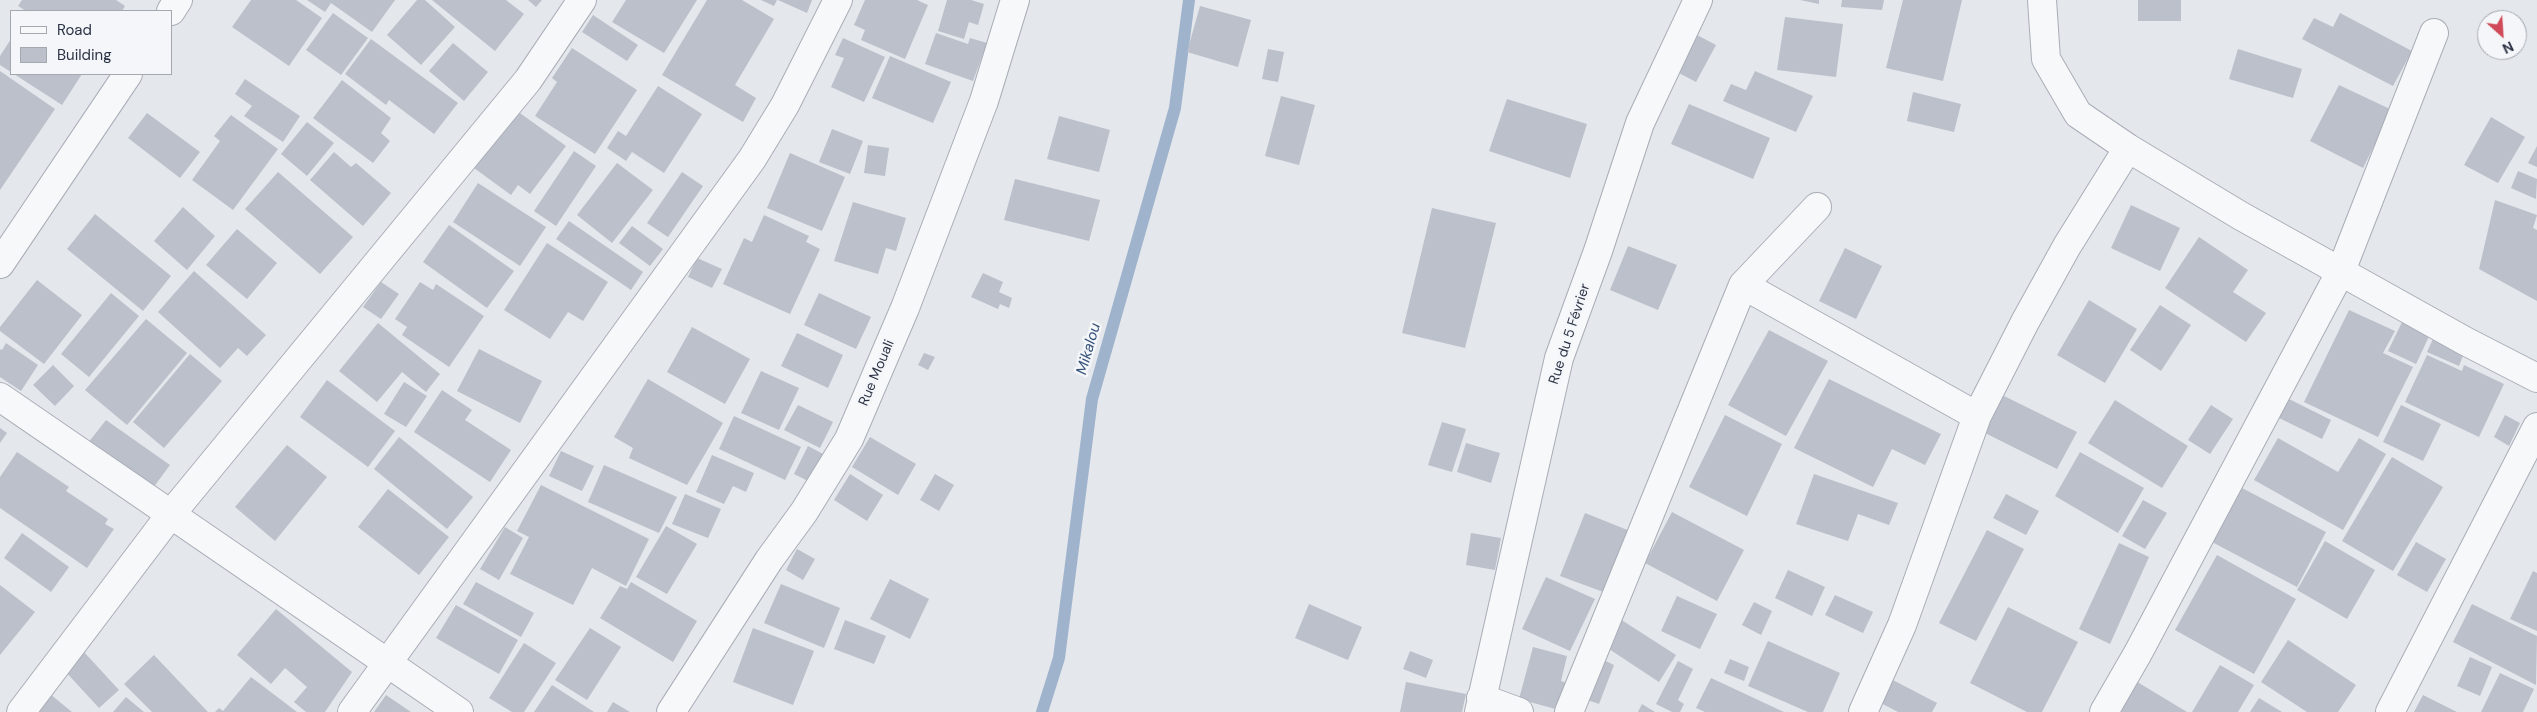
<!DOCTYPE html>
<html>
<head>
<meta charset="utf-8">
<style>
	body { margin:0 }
	#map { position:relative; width:2537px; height:712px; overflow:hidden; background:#e4e7ec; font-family:"DM Sans",sans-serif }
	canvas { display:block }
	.legend { position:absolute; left:10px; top:10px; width:162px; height:65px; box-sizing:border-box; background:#f4f6f9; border:1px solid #a4a8b1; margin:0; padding:6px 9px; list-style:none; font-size:15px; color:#2b3345 }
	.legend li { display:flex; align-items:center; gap:10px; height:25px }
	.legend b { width:25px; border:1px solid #a4a8b1 }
	.north { position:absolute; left:2477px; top:10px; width:50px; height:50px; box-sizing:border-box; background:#f4f6f9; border:1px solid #a4a8b1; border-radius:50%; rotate:154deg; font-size:14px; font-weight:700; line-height:20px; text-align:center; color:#2b3345 }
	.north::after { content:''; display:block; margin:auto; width:18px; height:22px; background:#d04a59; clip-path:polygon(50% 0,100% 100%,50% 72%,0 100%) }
</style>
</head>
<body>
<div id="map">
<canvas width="2537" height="712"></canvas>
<ul class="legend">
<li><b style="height:6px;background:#f7f8fa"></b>Road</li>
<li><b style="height:14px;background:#bbc0ca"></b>Building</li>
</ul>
<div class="north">N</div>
</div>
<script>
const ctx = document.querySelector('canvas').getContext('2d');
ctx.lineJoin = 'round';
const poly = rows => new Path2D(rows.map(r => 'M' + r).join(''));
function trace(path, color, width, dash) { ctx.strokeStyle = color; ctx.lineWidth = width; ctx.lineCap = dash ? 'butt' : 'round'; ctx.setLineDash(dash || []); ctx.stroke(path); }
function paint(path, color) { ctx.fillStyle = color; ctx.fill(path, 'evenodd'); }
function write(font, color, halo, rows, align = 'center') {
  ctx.font = font + ' "DM Sans",sans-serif'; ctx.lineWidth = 5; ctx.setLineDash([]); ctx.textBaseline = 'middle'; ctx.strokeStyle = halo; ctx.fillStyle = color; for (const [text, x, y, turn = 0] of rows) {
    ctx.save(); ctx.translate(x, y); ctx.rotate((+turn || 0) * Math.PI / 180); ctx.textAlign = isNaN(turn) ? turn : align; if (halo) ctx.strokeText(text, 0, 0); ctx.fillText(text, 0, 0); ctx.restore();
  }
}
const stream = poly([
	[1042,712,1059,658,1092,399,1175,108,1189,0]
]);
const building = poly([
	[22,0,116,0,125,6,122,11,26,11,18,6],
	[251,0,296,0,322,18,289,66,232,27],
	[307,0,395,0,372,32,331,3,325,12],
	[417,0,425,0,455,27,421,65,387,35],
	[432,0,506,0,524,14,495,51],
	[528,0,542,0,536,7],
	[626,0,697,0,664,53,612,22],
	[707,0,742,0,774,19,735,85,756,98,743,122,662,75],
	[761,0,777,0,774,6],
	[778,0,812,0,807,13],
	[865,0,917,0,928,5,905,59,861,40,865,30,854,25],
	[947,0,971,0,984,4,978,25,969,22,964,39,938,31],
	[1800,0,1819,0,1819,4],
	[1842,0,1884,0,1882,10,1841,7],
	[1903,0,1962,0,1943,81,1886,68],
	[2138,0,2181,0,2181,21,2138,21],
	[1200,6,1251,20,1238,67,1187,52],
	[333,13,368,38,341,75,306,50],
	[2340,13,2412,51,2393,86,2302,39,2314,18,2333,27],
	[593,15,638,45,627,61,582,32],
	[1785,17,1843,24,1836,77,1777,70],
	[936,33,968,44,970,38,987,43,973,81,925,64],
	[1697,35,1716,45,1696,82,1679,73],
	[843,38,885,57,864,102,831,87,844,58,835,55],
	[11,39,11,72,0,65,0,56],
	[371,39,458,103,434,134,389,100,386,105,345,74],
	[453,43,488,72,464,101,429,71],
	[572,48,637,90,595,154,535,116,557,82,552,78],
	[1268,49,1284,52,1278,82,1262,79],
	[2238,49,2302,69,2293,98,2229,79],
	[890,56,951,82,933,123,872,98],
	[0,71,55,109,0,190],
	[1755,71,1813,96,1796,132,1723,101,1731,84,1746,90],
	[14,74,82,74,62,105],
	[245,79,300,116,283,142,244,116,252,106,235,94],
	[342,80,391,118,381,133,390,141,373,163,313,118],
	[2339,85,2392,110,2363,168,2310,141],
	[658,86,702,114,664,173,632,152,626,161,607,148,618,131,626,136],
	[1913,92,1961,104,1954,132,1907,121],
	[1281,96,1315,105,1299,165,1265,156],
	[1507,99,1587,124,1570,178,1489,151],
	[1689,104,1770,138,1753,179,1671,144],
	[517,111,566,146,530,194,518,185,511,195,474,168],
	[147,113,200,152,180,178,128,138],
	[231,115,278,149,233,210,192,180,220,141,214,136],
	[1059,116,1110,130,1099,172,1047,159],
	[2491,117,2525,137,2498,183,2464,165],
	[307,122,334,143,307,176,281,154],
	[832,129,863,141,850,174,819,162],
	[868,145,889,148,885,176,864,173],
	[2537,146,2537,167,2528,163],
	[574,151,596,166,556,226,534,211],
	[334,152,351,167,356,163,391,193,363,226,310,180],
	[790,153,845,177,822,231,767,208],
	[617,163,653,190,612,243,577,215],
	[2518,171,2537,179,2536,199,2511,188],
	[278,172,353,237,320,274,245,209],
	[682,172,703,186,668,237,647,223],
	[1015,179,1100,200,1089,241,1004,220],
	[478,183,546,227,520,266,453,222],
	[2495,200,2537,215,2533,228,2537,230,2537,301,2479,269],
	[853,202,906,218,896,251,886,248,878,274,834,261],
	[2131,205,2180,228,2160,271,2111,248],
	[183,207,215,236,187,270,154,241],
	[1432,208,1496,223,1465,348,1402,333],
	[95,214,171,276,143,311,67,249],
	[764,215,809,236,806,242,820,249,790,314,723,284,744,238,752,242],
	[569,221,643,272,631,290,556,239],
	[449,225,514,271,487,308,423,262],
	[632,226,663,249,650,266,619,243],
	[237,229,277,263,247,299,206,265],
	[2199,237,2248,270,2233,292,2266,313,2246,342,2165,288],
	[547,243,608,282,583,321,568,312,550,339,504,310],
	[1628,246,1677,265,1658,310,1610,290],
	[1845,248,1882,266,1856,319,1819,301],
	[697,258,722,269,712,288,688,277],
	[194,271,266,335,247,356,238,348,220,368,158,312],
	[983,273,1003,282,999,292,1012,298,1009,308,1000,304,998,309,971,297],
	[37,280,82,315,44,364,0,331,0,327],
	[381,282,399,294,381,319,363,307],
	[420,282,433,290,436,284,484,316,449,367,402,335,407,327,395,319],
	[111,293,139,316,89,377,61,354],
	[819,293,871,317,856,349,804,325],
	[2089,300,2137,329,2105,383,2057,355],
	[2160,305,2191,325,2161,371,2130,350],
	[2349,310,2395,331,2383,353,2413,367,2378,437,2304,402],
	[2404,318,2432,330,2416,364,2388,351],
	[146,319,187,353,127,425,85,390],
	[378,323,440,374,426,392,402,372,377,402,339,371],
	[692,327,750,359,725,404,667,372],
	[1769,330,1828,361,1786,436,1728,405],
	[2437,330,2464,353,2459,366,2427,352],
	[797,333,843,355,828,388,781,366],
	[6,343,38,365,21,391,0,377,0,349,2,350],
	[479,349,542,381,520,423,457,391],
	[924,353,935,357,928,370,918,365],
	[190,354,222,381,164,448,133,422],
	[2427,355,2462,371,2464,365,2504,384,2479,437,2405,402],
	[53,365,74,386,55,406,33,385],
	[761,371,799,388,779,430,741,413],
	[648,379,723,423,687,485,629,458,633,448,614,437],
	[1829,379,1941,434,1925,465,1892,449,1873,487,1794,448],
	[327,380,395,431,368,467,300,417],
	[404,382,427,396,406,427,384,414],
	[442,390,472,410,465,420,511,450,490,482,414,432],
	[2002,395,2077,432,2057,469,1983,432],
	[2287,398,2331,420,2322,439,2277,417],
	[2115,400,2188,446,2162,488,2088,443],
	[798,405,833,422,820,448,784,430],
	[2211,405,2233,419,2210,454,2188,440],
	[2401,405,2441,424,2423,461,2383,442],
	[1725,415,1782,444,1747,516,1689,487],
	[2505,415,2520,423,2509,446,2494,437],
	[734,416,801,447,785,480,719,449],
	[106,420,170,465,153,488,88,443],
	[1442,422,1466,429,1452,472,1428,465],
	[0,428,7,433,0,443],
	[399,437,473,497,447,529,374,469],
	[870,437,916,464,898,495,852,467],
	[2278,438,2338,472,2359,438,2386,454,2343,530,2254,480],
	[1466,443,1500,453,1491,483,1457,472],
	[287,445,327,477,275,541,235,507],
	[808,446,825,455,810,482,794,474],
	[561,451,594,466,582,491,549,476],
	[17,452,69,487,66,491,108,519,105,524,114,529,87,568,0,508,0,477],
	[2080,452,2144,488,2118,533,2055,496],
	[712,455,754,473,746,492,733,486,724,504,696,492],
	[2392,457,2443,487,2393,571,2342,541],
	[604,465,677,497,659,533,588,502],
	[850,474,883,495,867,521,834,500],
	[935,474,954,485,939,511,920,500],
	[1814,474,1898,503,1889,525,1858,514,1848,541,1796,524],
	[541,485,649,539,626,586,592,568,573,605,510,574,529,537,517,531],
	[2242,488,2326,532,2297,587,2212,542],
	[388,489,449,537,419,575,358,527],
	[685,494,721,509,708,538,672,524],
	[2006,494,2039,511,2026,535,1993,518],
	[2143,500,2167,513,2145,549,2122,536],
	[1672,512,1744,550,1717,601,1645,563],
	[1585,513,1630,531,1606,593,1560,576],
	[666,526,697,544,667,594,636,577],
	[505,527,523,538,499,580,480,569],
	[1987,530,2024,549,1976,641,1939,623],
	[22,533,69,567,51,592,4,558],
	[1471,533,1501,538,1495,570,1466,565],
	[2325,541,2375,570,2347,619,2297,590],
	[2416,542,2446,559,2427,592,2397,575],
	[2119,543,2149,557,2110,644,2079,629],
	[797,549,815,559,803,580,786,570],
	[2217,555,2296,599,2254,674,2175,630],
	[1788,570,1825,587,1812,616,1775,598],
	[2533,571,2537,573,2537,631,2510,619],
	[1546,577,1595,599,1570,651,1522,629],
	[890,579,929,599,910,639,870,619],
	[476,582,534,613,521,637,463,604],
	[631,582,697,621,673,662,600,618,620,586,627,589],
	[781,584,840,608,824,648,764,623],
	[0,585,35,612,0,655],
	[1835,595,1873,612,1863,633,1825,615],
	[1677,596,1717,614,1700,649,1661,631],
	[1754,602,1772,611,1761,635,1742,625],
	[1309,604,1362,627,1348,660,1295,638],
	[2472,604,2537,636,2536,685,2453,642],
	[456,605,518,640,499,674,436,638],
	[2008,607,2078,642,2042,712,2027,712,1970,683],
	[276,609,352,672,325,712,306,712,294,702,307,687,285,668,271,684,237,655],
	[1620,619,1676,655,1659,682,1603,645],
	[845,620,886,636,874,664,834,649],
	[590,628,621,647,587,700,555,680],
	[753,628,814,651,793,705,733,682],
	[2288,640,2356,685,2338,712,2307,712,2261,682],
	[1768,641,1840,673,1823,712,1808,712,1748,686],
	[524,643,556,663,524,712,512,712,489,698],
	[1533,647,1567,656,1561,681,1567,683,1559,710,1519,699],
	[1410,651,1433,660,1426,678,1403,669],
	[84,652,119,690,99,708,64,670],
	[154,655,208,712,152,712,124,684],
	[1595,656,1614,665,1599,704,1579,697],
	[2470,657,2492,667,2480,696,2457,686],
	[1730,659,1749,667,1744,681,1724,673],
	[1678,661,1693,669,1678,700,1684,704,1680,712,1672,712,1656,704],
	[2220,665,2254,685,2238,712,2192,712],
	[2500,673,2534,689,2523,712,2481,712],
	[251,677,297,712,215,712,219,708,223,711],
	[1887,677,1937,703,1932,712,1898,712,1875,700],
	[1711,678,1784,712,1705,712,1696,708],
	[2134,680,2187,712,2121,712,2115,709],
	[1406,682,1466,694,1462,712,1400,712],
	[552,685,594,712,534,712],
	[50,694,72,712,35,712],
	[386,695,411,712,374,712],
	[2423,695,2457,712,2414,712],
	[126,697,144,712,113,712],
	[2259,698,2282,712,2250,712],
	[613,702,630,712,607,712],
	[1642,704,1655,712,1638,712]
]);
const minor = poly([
	[2042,0,2046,59,2078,114,2128,148,2241,216,2465,341,2537,378],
	[171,11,178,0],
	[0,264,128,74],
	[1743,285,1977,416],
	[0,397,459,712],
	[1481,698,1519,712],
	[21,712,171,514,528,80,582,0],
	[352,712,752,159,785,105,838,0],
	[671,712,769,560,804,512,849,439,905,308,984,101,1015,0],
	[1479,712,1559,358,1598,251,1640,123,1698,0],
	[1569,712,1743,285,1817,207],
	[1863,712,1902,625,1977,416,2025,322,2067,246,2128,148],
	[2104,712,2138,653,2341,271,2434,33],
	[2390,712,2537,427]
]);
const streetNames = [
	["Rue du 5 Février",1570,334,-72],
	["Rue Mouali",877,373,-67]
];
const waterNames = [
	["Mikalou",1089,349,-74]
];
trace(stream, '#9fb3cc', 12);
paint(building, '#bbc0ca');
trace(minor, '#a9adb7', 30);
trace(minor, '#f7f8fa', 28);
write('14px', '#2b3345', '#f4f6f9', streetNames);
write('italic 15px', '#34517a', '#f4f6f9', waterNames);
</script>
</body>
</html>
